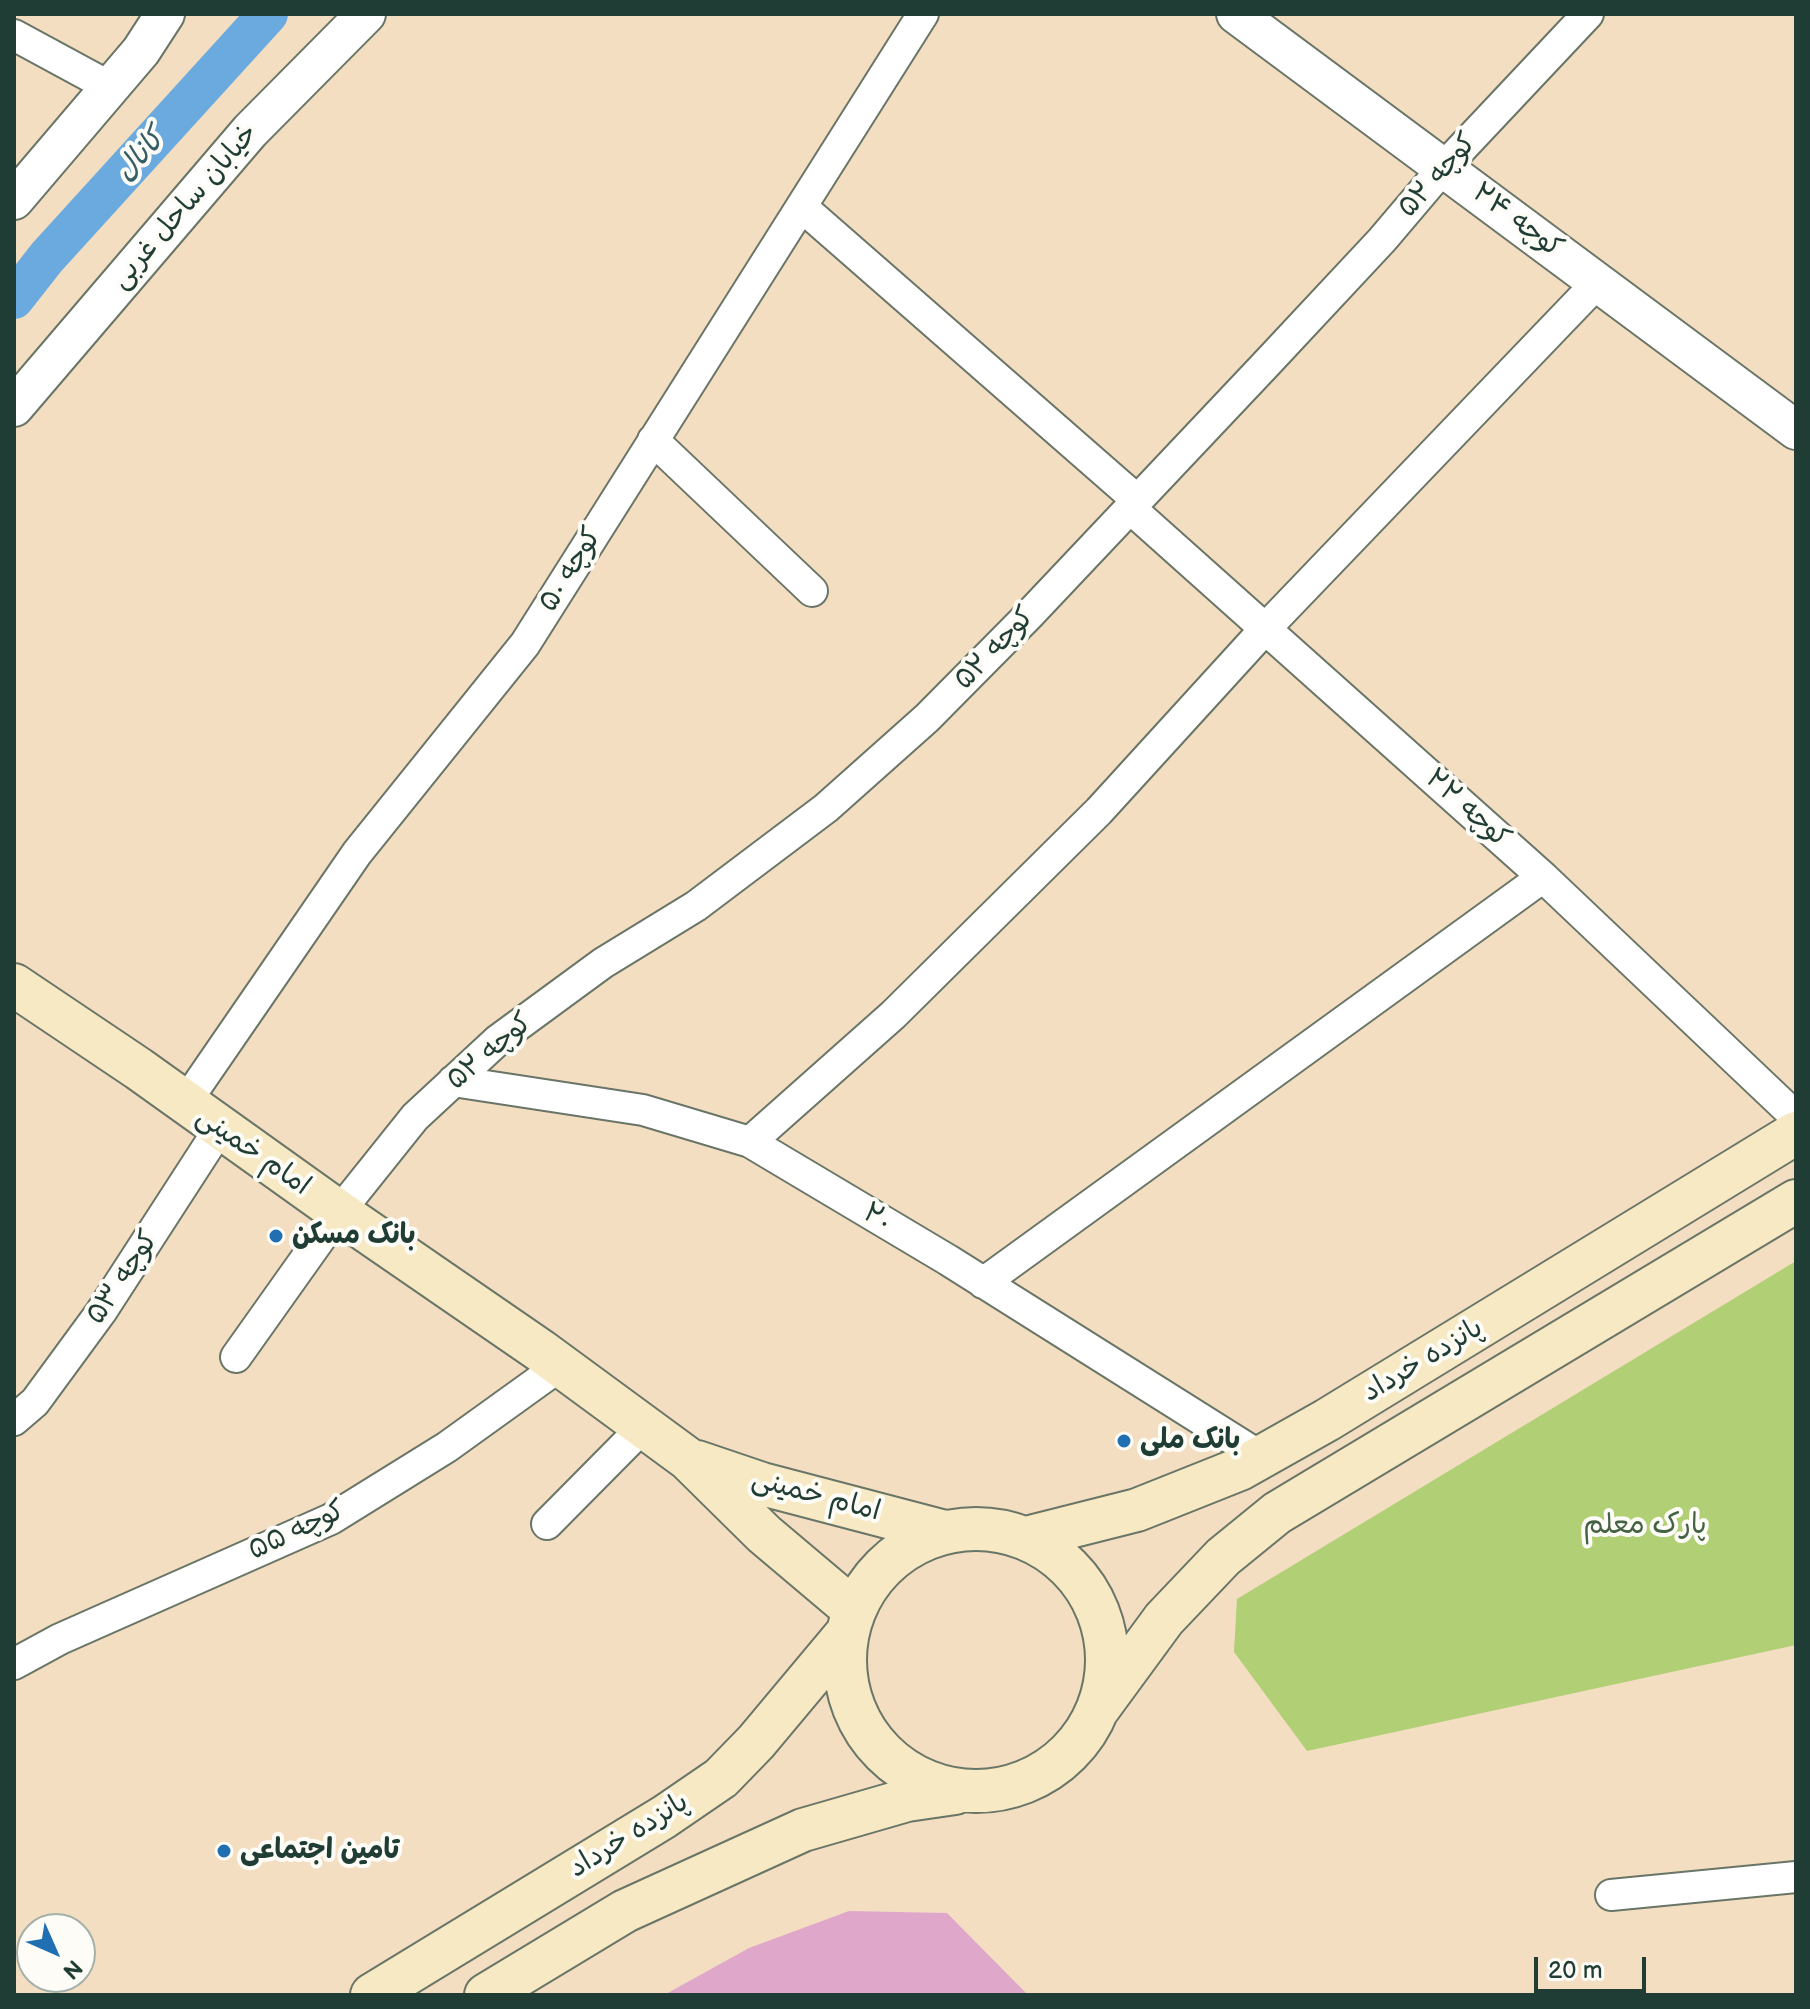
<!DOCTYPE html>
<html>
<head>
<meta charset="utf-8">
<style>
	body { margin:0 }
	#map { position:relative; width:1810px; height:2009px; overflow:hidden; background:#f3dec2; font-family:"Balsamiq Sans",sans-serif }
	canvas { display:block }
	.frame { position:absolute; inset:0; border:16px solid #1f3d34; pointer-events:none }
	.north { position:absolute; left:16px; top:1913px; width:80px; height:80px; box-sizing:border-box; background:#fdfcf7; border:2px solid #a4b0a9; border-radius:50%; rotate:135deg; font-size:22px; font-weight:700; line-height:32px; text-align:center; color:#1f3d34 }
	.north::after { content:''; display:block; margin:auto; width:28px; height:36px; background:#1f6fb2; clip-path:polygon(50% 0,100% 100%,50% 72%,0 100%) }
	.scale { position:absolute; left:1534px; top:1957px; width:112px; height:36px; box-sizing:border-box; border:4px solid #1f3d34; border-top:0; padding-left:10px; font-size:24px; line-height:28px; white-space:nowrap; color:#1f3d34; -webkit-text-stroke:6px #fdfcf7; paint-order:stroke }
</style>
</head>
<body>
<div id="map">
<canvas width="1810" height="2009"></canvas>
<div class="frame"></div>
<div class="north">N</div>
<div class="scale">20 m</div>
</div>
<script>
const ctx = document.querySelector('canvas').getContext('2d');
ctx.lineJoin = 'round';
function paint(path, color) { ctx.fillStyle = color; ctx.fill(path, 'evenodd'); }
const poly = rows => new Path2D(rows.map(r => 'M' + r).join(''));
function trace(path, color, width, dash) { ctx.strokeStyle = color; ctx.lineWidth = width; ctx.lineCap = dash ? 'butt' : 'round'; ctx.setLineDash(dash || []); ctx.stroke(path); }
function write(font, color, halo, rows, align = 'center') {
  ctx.font = font + ' "Balsamiq Sans","Playpen Sans Arabic",sans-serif'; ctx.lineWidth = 8; ctx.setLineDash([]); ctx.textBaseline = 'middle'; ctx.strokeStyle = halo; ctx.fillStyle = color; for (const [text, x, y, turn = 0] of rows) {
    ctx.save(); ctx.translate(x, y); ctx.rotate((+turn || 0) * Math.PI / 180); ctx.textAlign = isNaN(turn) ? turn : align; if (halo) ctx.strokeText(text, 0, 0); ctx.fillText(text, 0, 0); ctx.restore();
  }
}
const green = poly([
	[1796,1261,1796,1645,1307,1751,1234,1652,1237,1599]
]);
const canal = poly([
	[14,299,47,257,268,14]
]);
const building = poly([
	[849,1911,947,1913,1028,1995,664,1995,749,1948]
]);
const minor = poly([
	[14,35,110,87],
	[802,207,1137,500],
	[653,440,812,591],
	[1130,508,1543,877,1796,1117],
	[453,1081,643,1110,750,1142,948,1260,1261,1457],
	[185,1103,357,853,525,644,923,14],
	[750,1142,893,1015,1099,811,1265,629,1598,282],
	[983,1283,1543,877],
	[236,1357,339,1212,415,1117,498,1040,603,963,696,906,826,808,927,718,1029,615,1268,362,1382,240,1444,167,1588,14],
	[14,1420,35,1402,101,1312,220,1128],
	[547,1524,644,1426],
	[14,1664,60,1639,331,1519,447,1447,561,1365],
	[1611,1895,1796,1877]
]);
const tertiary = poly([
	[1236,14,1796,430],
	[14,200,141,51,165,14],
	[14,407,250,131,366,14]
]);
const secondary = poly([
	[14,985,139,1069,339,1212,541,1351,688,1459,764,1534,854,1610],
	[697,1462,762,1484,945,1532],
	'845 1660a131 131 0 1 1 262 0a131 131 0 1 1-262 0Z',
	[1026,1538,1137,1510,1240,1469,1327,1420,1796,1133],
	[1098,1709,1164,1619,1223,1557,1277,1513,1796,1201],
	[372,1995,664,1817,721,1778,756,1742,848,1632],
	[486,1995,625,1911,803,1830,907,1800,955,1793]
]);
const markers = [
	[276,1236,8,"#1f6fb2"],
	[1124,1441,8,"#1f6fb2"],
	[224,1851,8,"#1f6fb2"]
];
const streetNames = [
	["کوچه ۵۲",1438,176,-48],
	["خیابان ساحل غربی",185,207,-49],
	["کوچه ۲۴",1517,221,37],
	["کوچه ۵۰",571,570,-58],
	["کوچه ۵۲",995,649,-46],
	["کوچه ۲۲",1467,809,42],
	["کوچه ۵۲",490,1052,-40],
	["امام خمینی",253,1152,35],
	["۲۰",877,1218,31],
	["کوچه ۵۳",123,1278,-56],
	["پانزده خرداد",1423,1361,-31],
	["امام خمینی",816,1496,15],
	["کوچه ۵۵",297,1531,-25],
	["پانزده خرداد",629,1836,-32]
];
const poiNames = [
	["بانک مسکن",292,1236],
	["بانک ملی",1140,1441],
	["تامین اجتماعی",240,1851]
];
const parkNames = [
	["پارک معلم",1645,1526]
];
const waterNames = [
	["کانال",141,156,-48]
];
paint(green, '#b1cf75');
trace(canal, '#6baade', 40);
paint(building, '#dfa8ca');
trace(minor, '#697566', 34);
trace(tertiary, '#697566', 42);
trace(secondary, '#697566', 46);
trace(minor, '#fff', 30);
trace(tertiary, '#fff', 38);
trace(secondary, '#f7e9c3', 42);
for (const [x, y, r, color] of markers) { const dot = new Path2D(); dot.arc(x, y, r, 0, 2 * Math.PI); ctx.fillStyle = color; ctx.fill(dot); trace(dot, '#fdfcf7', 3); }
write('28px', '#1f3d34', '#fdfcf7', streetNames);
write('bold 28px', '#1f3d34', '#fdfcf7', poiNames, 'left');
write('28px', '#446244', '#fdfcf7', parkNames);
write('italic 30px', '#365e67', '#fdfcf7', waterNames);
</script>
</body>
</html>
